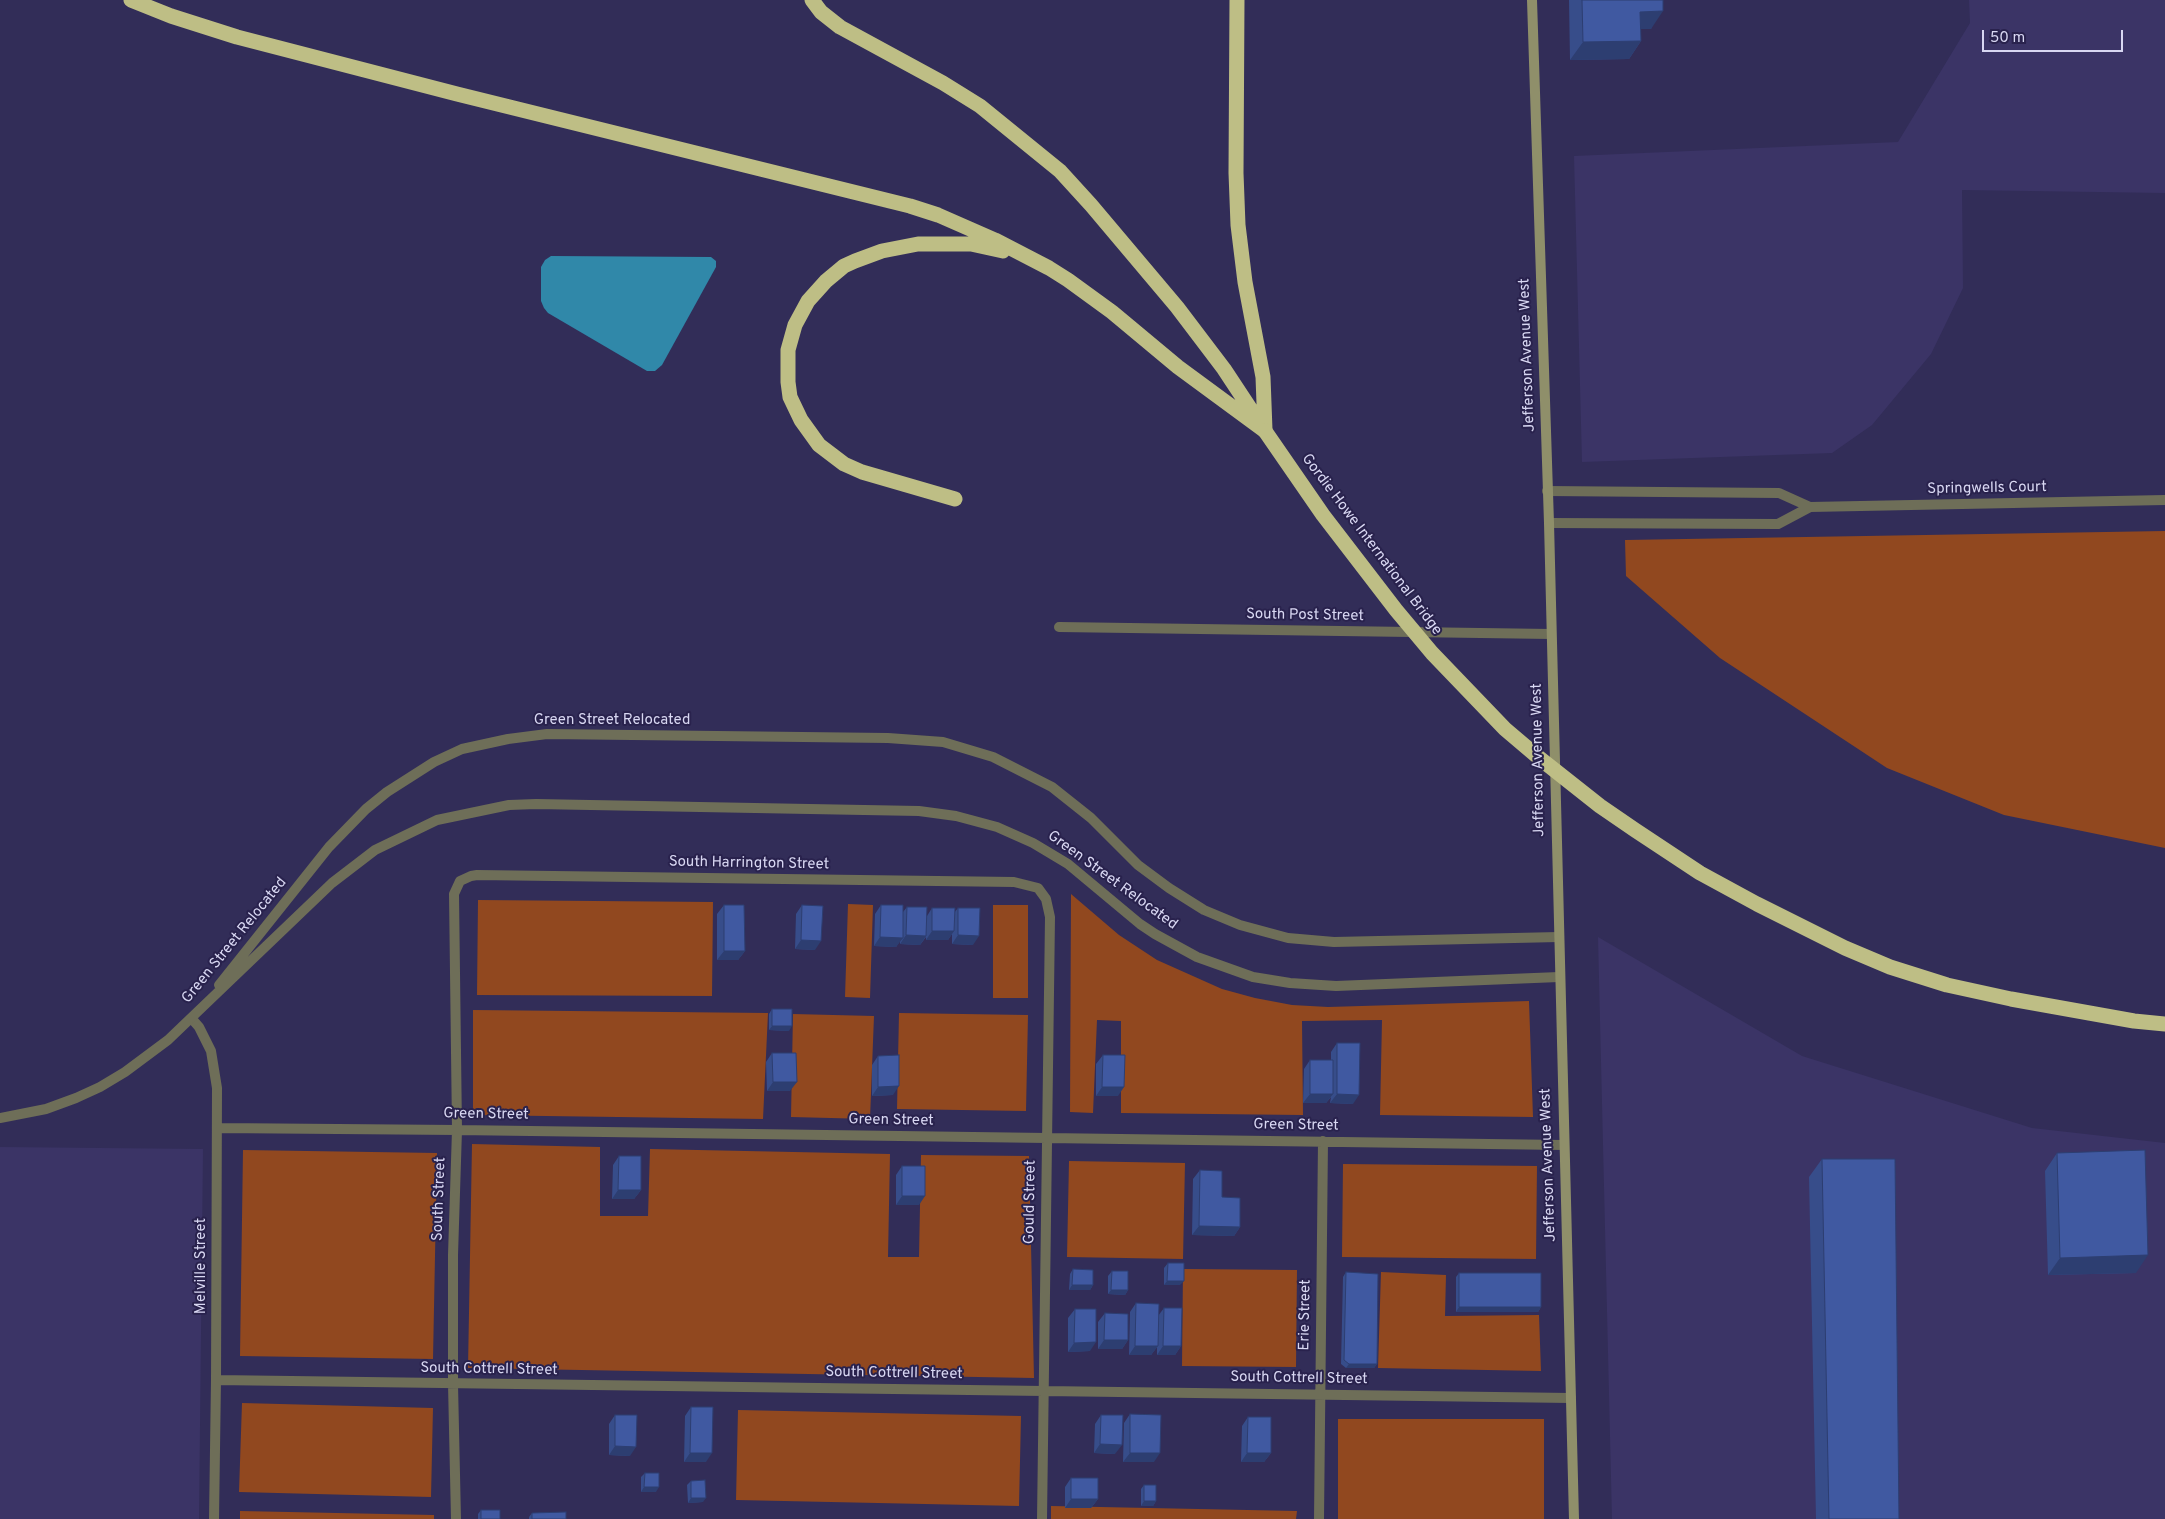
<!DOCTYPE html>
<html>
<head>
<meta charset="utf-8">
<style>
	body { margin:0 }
	#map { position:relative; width:2165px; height:1519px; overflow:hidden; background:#322d58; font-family:Overpass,sans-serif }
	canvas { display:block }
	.scale { position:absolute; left:1982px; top:30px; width:141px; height:22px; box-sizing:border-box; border:2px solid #d8d7f2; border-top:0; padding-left:6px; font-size:15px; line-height:18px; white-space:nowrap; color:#d8d7f2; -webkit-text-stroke:4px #29224d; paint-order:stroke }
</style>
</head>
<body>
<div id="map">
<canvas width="2165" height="1519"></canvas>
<div class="scale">50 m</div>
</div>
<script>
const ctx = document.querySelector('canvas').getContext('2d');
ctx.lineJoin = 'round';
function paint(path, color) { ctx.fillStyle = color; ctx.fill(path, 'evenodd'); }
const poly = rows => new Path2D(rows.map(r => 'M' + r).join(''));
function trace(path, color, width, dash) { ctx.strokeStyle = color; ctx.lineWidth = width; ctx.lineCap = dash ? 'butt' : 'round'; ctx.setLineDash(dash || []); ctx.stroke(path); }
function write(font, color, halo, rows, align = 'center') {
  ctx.font = font + ' Overpass,sans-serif'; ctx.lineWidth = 4; ctx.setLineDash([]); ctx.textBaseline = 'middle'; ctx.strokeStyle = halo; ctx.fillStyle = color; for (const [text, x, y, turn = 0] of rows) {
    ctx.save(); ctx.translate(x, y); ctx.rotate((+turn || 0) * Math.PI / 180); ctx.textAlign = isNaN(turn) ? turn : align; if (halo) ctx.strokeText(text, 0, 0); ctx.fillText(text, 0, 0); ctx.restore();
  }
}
const built = poly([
	[1969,0,2165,0,2165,193,1962,190,1963,288,1931,354,1872,425,1832,453,1582,462,1574,156,1898,142,1970,23],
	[1598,937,1802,1056,2032,1128,2165,1143,2165,1519,1612,1519],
	[0,1147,203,1149,199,1519,0,1519]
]);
const green = poly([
	[2165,531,2165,848,2004,815,1887,768,1720,658,1626,576,1625,540],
	[1071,894,1119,935,1157,960,1222,989,1255,998,1292,1005,1328,1007,1529,1001,1533,1117,1380,1115,1382,1020,1302,1021,1303,1115,1121,1113,1121,1021,1097,1020,1093,1113,1070,1112],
	[478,900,713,902,712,996,477,995],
	[848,904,873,905,870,998,845,997],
	[993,905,1028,905,1028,998,993,998],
	[473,1010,768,1013,763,1119,473,1115],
	[899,1013,1028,1015,1026,1111,897,1109],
	[793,1014,874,1016,870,1119,791,1117],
	[472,1144,600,1147,600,1216,648,1216,650,1149,890,1154,888,1257,919,1257,921,1155,1029,1156,1034,1378,468,1368],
	[243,1150,437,1153,433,1359,240,1356],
	[1069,1161,1185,1163,1183,1259,1067,1257],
	[1343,1164,1537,1166,1536,1259,1342,1257],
	[1183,1269,1297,1270,1296,1367,1182,1366],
	[1381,1272,1446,1275,1445,1316,1539,1315,1541,1371,1378,1368],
	[242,1403,433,1408,431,1497,239,1492],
	[738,1410,1021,1416,1019,1506,736,1500],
	[1338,1419,1544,1419,1544,1519,1338,1519],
	[1051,1506,1297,1511,1296,1519,1051,1519],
	[240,1511,434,1515,434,1519,240,1519]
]);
const water = poly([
	[551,256,711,257,716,261,716,267,662,365,655,371,647,371,548,313,544,308,541,301,541,267,545,260]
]);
const minor = poly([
	[1547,491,1779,493,1810,507,2165,500],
	[1549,523,1778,524,1810,507],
	[1059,627,1551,634],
	[192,1019,199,1027,211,1051,217,1088,216,1380,214,1519],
	[218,1128,457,1130,1563,1145],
	[216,1380,1571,1398],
	[456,1519,453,1384,453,1255,457,1130,454,894,460,881,471,876,477,875,1014,882,1038,888,1046,899,1050,917,1042,1519],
	[1319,1519,1323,1141]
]);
const tertiary = poly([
	[219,985,329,847,366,809,387,792,434,762,462,749,508,739,547,734,888,738,943,742,993,757,1052,787,1091,818,1138,865,1169,888,1204,910,1240,925,1288,938,1334,942,1559,937],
	[0,1118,46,1109,76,1098,100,1087,125,1072,168,1040,332,883,375,850,437,820,509,805,536,804,919,811,956,816,997,827,1033,843,1068,864,1140,924,1155,934,1197,957,1253,977,1290,983,1336,986,1559,977]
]);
const secondary = poly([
	[1532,0,1549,523,1574,1519]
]);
const motorway = poly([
	[131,0,171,16,237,37,457,94,910,206,938,215,995,240,1049,268,1068,280,1112,312,1178,367,1265,431],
	[812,0,821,12,840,27,943,83,980,106,1060,171,1091,205,1177,307,1224,369,1259,422],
	[1237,0,1236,173,1238,225,1245,282,1263,377,1265,430],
	[955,499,862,472,844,464,819,445,801,420,790,397,788,382,788,350,795,325,808,301,826,281,844,266,855,261,882,251,918,244,971,244,1003,251]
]);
const motorwayBridge = poly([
	[1265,431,1323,515,1396,610,1432,653,1505,729,1538,757,1600,806,1635,830,1700,873,1757,904,1845,948,1890,967,1947,985,2011,999,2134,1021,2165,1024]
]);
const wall = poly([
	[1569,0,1663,0,1651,29,1641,29,1641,41,1629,59,1570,60],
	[724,905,745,951,738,960,717,960,717,914],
	[802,905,815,950,795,949,796,914],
	[881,905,903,912,907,907,927,916,932,908,954,913,958,908,973,945,952,944,952,934,948,940,926,940,926,937,920,945,900,944,900,941,896,947,874,946,875,914],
	[772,1009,789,1031,769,1030,769,1014],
	[1337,1043,1353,1104,1330,1103,1331,1097,1326,1103,1303,1103,1304,1069,1310,1060,1331,1060,1331,1052],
	[772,1053,790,1091,767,1091,766,1062],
	[1103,1055,1118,1096,1096,1096,1096,1064],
	[878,1056,893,1095,872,1096,872,1065],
	[2057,1153,2136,1273,2048,1275,2045,1171],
	[619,1156,641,1190,634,1199,612,1199,613,1165],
	[1822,1159,1899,1519,1816,1519,1809,1177],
	[902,1166,919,1205,896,1205,896,1175],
	[1200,1170,1222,1197,1240,1227,1234,1236,1192,1235,1193,1179],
	[1168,1263,1180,1285,1164,1285,1164,1268],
	[1073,1269,1093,1285,1090,1290,1069,1290,1070,1274],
	[1112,1271,1128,1290,1125,1295,1108,1294,1108,1276],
	[1346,1272,1377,1364,1374,1368,1346,1368,1341,1364,1343,1277],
	[1459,1273,1541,1307,1538,1312,1456,1312,1456,1277],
	[1136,1303,1158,1316,1164,1308,1181,1346,1175,1355,1157,1355,1157,1347,1151,1355,1129,1355,1130,1312],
	[1075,1309,1090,1351,1068,1352,1068,1318],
	[1105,1313,1128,1340,1122,1349,1098,1349,1098,1322],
	[691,1407,706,1462,684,1462,685,1416],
	[1130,1414,1154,1462,1123,1462,1124,1423],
	[615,1415,630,1456,609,1455,609,1424],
	[1101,1415,1115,1454,1094,1453,1095,1424],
	[1248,1417,1271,1453,1264,1462,1241,1462,1242,1426],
	[645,1473,656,1492,641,1492,641,1477],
	[1071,1478,1098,1499,1091,1508,1065,1508,1065,1487],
	[691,1481,703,1502,688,1503,687,1485],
	[1144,1485,1156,1501,1153,1506,1141,1506,1141,1489],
	[481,1510,500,1519,478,1519,478,1514],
	[532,1513,566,1519,529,1519,529,1517]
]);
const shadedWall = poly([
	[1663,11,1651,29,1628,29,1640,12],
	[1641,41,1629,59,1570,60,1583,42],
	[932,931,954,931,948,940,926,940],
	[906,935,926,936,920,945,900,944],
	[958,935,979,936,973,945,952,944],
	[880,937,903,938,896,947,874,946],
	[801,940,821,941,815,950,795,949],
	[724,951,745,951,738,960,717,960],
	[772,1026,792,1026,789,1031,769,1030],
	[773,1082,797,1082,790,1091,767,1091],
	[899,1086,893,1095,872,1096,878,1087],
	[1102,1087,1124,1087,1118,1096,1096,1096],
	[1310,1094,1333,1094,1326,1103,1303,1103],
	[1337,1094,1359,1095,1353,1104,1330,1103],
	[618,1190,641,1190,634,1199,612,1199],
	[902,1196,925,1196,919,1205,896,1205],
	[1199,1226,1240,1227,1234,1236,1192,1235],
	[2148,1255,2136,1273,2048,1275,2060,1258],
	[1167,1281,1184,1281,1180,1285,1164,1285],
	[1072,1285,1093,1285,1090,1290,1069,1290],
	[1111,1290,1128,1290,1125,1295,1108,1294],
	[1459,1307,1541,1307,1538,1312,1456,1312],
	[1104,1340,1128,1340,1122,1349,1098,1349],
	[1096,1342,1090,1351,1068,1352,1074,1343],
	[1135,1346,1158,1346,1151,1355,1129,1355],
	[1163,1346,1181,1346,1175,1355,1157,1355],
	[1349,1364,1377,1364,1374,1368,1346,1368],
	[1100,1444,1122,1445,1115,1454,1094,1453],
	[615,1446,636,1447,630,1456,609,1455],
	[690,1453,712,1453,706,1462,684,1462],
	[1130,1453,1160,1453,1154,1462,1123,1462],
	[1247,1453,1271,1453,1264,1462,1241,1462],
	[644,1487,659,1487,656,1492,641,1492],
	[691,1498,706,1498,703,1502,688,1503],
	[1071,1499,1098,1499,1091,1508,1065,1508],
	[1144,1501,1156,1501,1153,1506,1141,1506]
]);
const building = poly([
	[1582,0,1663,0,1663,11,1640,12,1641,41,1583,42,1582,0],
	[724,905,744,905,745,951,724,951,724,905],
	[802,905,823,906,821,941,801,940,802,905],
	[881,905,903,905,903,938,880,937,881,905],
	[907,907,927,907,926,936,906,935,907,907],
	[932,908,955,908,954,931,932,931,932,908],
	[958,908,980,908,979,936,958,935,958,908],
	[772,1009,792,1009,792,1026,772,1026,772,1009],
	[1337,1043,1360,1043,1359,1095,1337,1094,1337,1043],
	[772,1053,796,1053,797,1082,773,1082,772,1053],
	[899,1055,899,1086,878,1087,878,1056,899,1055],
	[1103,1055,1125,1055,1124,1087,1102,1087,1103,1055],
	[1310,1060,1333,1060,1333,1094,1310,1094,1310,1060],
	[2145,1150,2148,1255,2060,1258,2057,1153,2145,1150],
	[619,1156,641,1156,641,1190,618,1190,619,1156],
	[1822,1159,1895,1159,1899,1519,1829,1519,1822,1159],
	[902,1166,925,1166,925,1196,902,1196,902,1166],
	[1200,1170,1222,1171,1222,1197,1240,1198,1240,1227,1199,1226,1200,1170],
	[1168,1263,1184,1263,1184,1281,1167,1281,1168,1263],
	[1073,1269,1093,1270,1093,1285,1072,1285,1073,1269],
	[1112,1271,1128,1271,1128,1290,1111,1290,1112,1271],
	[1346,1272,1378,1274,1377,1364,1349,1364,1344,1360,1346,1272],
	[1459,1273,1541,1273,1541,1307,1459,1307,1459,1273],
	[1136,1303,1159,1304,1158,1346,1135,1346,1136,1303],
	[1164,1308,1182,1308,1181,1346,1163,1346,1164,1308],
	[1075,1309,1096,1309,1096,1342,1074,1343,1075,1309],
	[1105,1313,1128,1314,1128,1340,1104,1340,1105,1313],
	[691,1407,713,1407,712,1453,690,1453,691,1407],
	[1130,1414,1161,1415,1160,1453,1130,1453,1130,1414],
	[615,1415,637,1415,636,1447,615,1446,615,1415],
	[1101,1415,1123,1415,1122,1445,1100,1444,1101,1415],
	[1248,1417,1271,1417,1271,1453,1247,1453,1248,1417],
	[645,1473,659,1473,659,1487,644,1487,645,1473],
	[1071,1478,1098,1478,1098,1499,1071,1499,1071,1478],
	[705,1480,706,1498,691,1498,691,1481,705,1480],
	[1144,1485,1156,1485,1156,1501,1144,1501,1144,1485],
	[481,1510,500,1510,500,1519,481,1519,481,1510],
	[566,1512,566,1519,532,1519,532,1513,566,1512]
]);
const streetNames = [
	["Jefferson Avenue West",1528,355,-92],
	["Springwells Court",1987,489,-1],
	["Gordie Howe International Bridge",1371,545,53],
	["South Post Street",1305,616,1],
	["Green Street Relocated",612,721],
	["Jefferson Avenue West",1539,760,-91],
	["South Harrington Street",749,864,1],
	["Green Street Relocated",1112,881,36],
	["Green Street Relocated",235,941,-51],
	["Green Street",486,1115,1],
	["Green Street",891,1121,1],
	["Green Street",1296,1126,1],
	["Jefferson Avenue West",1549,1165,-92],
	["South Street",440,1199,-88],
	["Gould Street",1031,1202,-89],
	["Melville Street",202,1266,-90],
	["Erie Street",1306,1315,-89],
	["South Cottrell Street",489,1370,1],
	["South Cottrell Street",894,1374,1],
	["South Cottrell Street",1299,1379,1]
];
paint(built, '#3b3466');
paint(green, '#91481f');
paint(water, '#3088a9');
trace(minor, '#6e6e58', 10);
trace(tertiary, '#6e6e58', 10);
trace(secondary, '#8f8f6a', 10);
trace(motorway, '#bebe85', 15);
trace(motorwayBridge, '#bebe85', 15);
paint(wall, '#374d8a');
paint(shadedWall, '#2d3e71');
paint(building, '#4059a1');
trace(building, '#2d3e71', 1);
write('15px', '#d8d7f2', '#29224d', streetNames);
</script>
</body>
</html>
